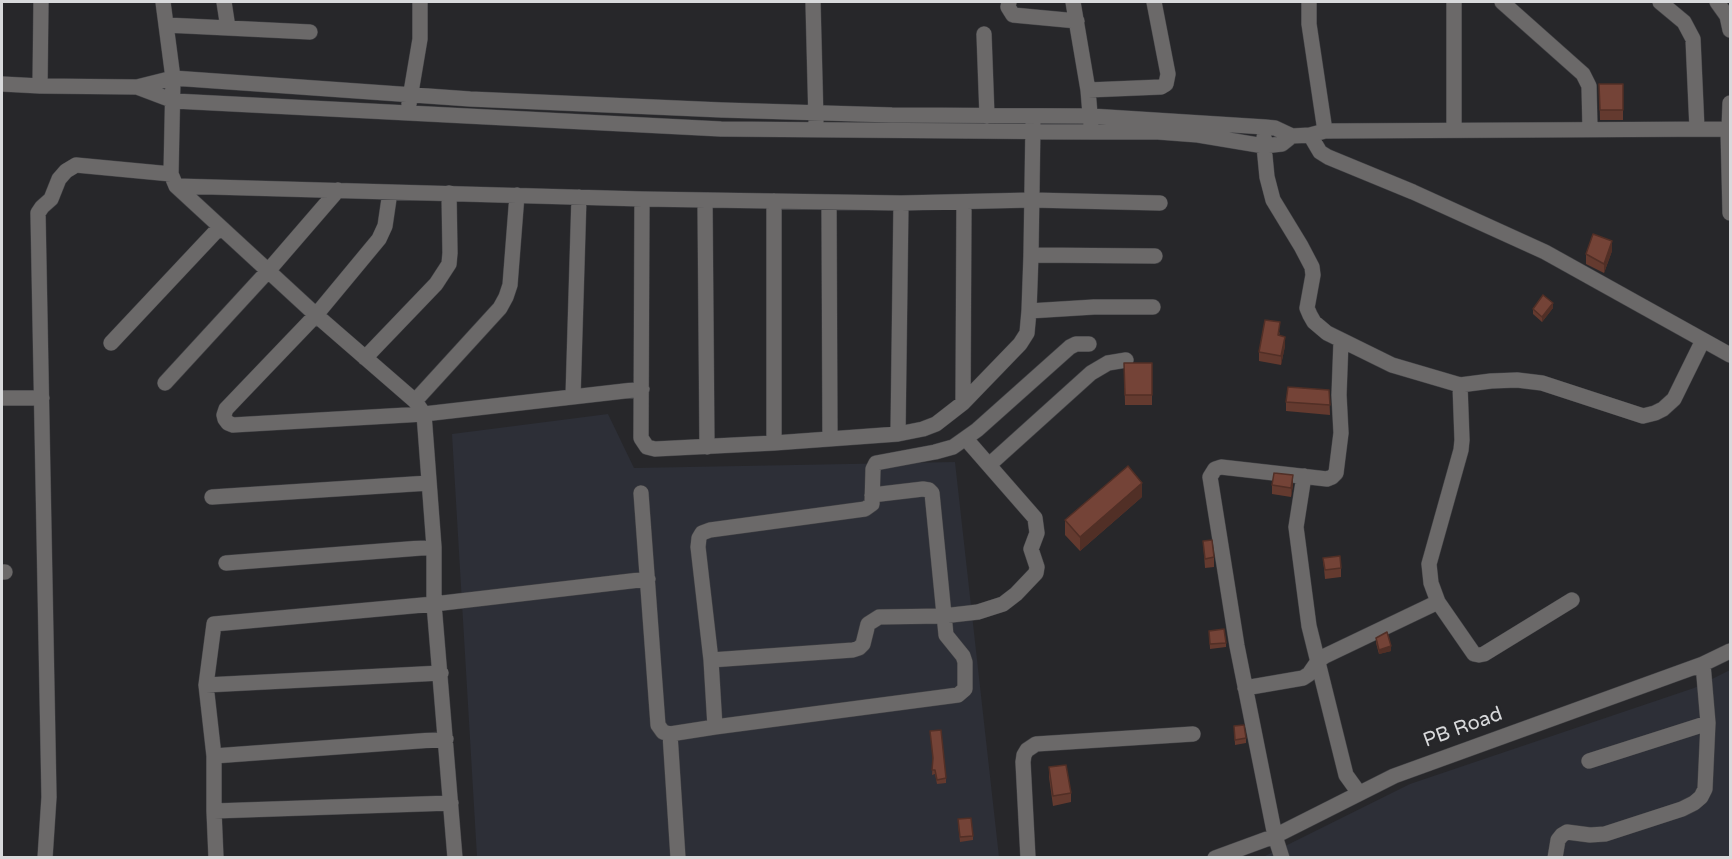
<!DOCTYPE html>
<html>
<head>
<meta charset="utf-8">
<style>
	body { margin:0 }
	#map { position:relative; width:1732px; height:859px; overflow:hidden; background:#27272a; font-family:"Varela Round",sans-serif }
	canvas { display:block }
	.frame { position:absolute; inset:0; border:3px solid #d8d9db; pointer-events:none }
</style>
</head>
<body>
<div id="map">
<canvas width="1732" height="859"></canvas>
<div class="frame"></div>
</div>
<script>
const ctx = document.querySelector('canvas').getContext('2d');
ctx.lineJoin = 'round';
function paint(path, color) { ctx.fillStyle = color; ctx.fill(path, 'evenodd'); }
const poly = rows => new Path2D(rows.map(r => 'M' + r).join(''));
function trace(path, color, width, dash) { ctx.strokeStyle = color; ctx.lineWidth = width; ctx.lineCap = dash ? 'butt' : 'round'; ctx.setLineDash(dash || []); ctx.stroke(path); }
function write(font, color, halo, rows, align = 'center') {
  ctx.font = font + ' "Varela Round",sans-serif'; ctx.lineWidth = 4.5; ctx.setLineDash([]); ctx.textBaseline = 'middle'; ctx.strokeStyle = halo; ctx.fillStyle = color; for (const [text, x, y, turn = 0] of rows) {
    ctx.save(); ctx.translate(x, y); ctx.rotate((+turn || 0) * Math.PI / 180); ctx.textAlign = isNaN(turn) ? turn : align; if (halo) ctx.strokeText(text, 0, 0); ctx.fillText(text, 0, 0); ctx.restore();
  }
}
const built = poly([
	[608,414,634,468,955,462,999,857,477,857,452,434],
	[1730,670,1730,857,1261,858,1410,784,1694,688]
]);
const minor = poly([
	[163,2,173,78,171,174,176,186,316,315,415,401,424,414,434,547,434,604,455,858],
	[224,2,228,28],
	[813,2,816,121],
	[1009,2,1008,7,1013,15,1077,21],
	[1073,2,1088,90,1091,126],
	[1309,2,1309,24,1325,131],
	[1502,2,1583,74,1589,86,1590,129],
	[1660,2,1684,22,1693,39,1697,129],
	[1717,2,1727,16,1730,30],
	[166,25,310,32],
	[984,34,987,116],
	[2,84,40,86,137,87,173,78,470,99,722,110,892,115,1091,116,1265,127,1275,128,1292,136,1310,135,1325,131,1730,129],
	[40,86,41,2],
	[137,87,174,101,721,129,1091,132,1158,132,1198,135,1264,146,1282,144,1292,136],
	[1088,90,1161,87,1166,84,1168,74,1154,2],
	[409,104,420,39,420,2],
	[1729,129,1730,103],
	[1454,130,1454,2],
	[1728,130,1730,213],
	[1310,135,1320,152,1328,157,1413,192,1545,252,1730,355],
	[1264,137,1264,146,1267,177,1273,200,1301,246,1312,267,1313,275,1307,308,1310,315,1314,322,1327,333,1392,365,1460,385,1491,381,1517,380,1542,383,1643,416,1655,413,1663,409,1674,399,1703,340],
	[176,186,642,199,901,203,1032,200,1160,203],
	[390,192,385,226,379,239,316,315,226,409,224,415,225,419,228,423,233,425,424,414,642,389],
	[642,199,641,438,647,447,655,449,774,443,898,434,923,429,936,424,963,403,1020,344,1027,333,1029,311,1031,255,1033,123],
	[705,200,707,447],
	[774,201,774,443],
	[829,202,830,439],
	[1031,255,1155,256],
	[1029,311,1094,307,1153,307],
	[111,343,220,227],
	[365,358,436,284,449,264,450,253,449,193],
	[165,383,268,271,338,190],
	[1460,385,1462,440,1461,450,1429,564,1431,583,1438,602,1474,654,1479,655,1484,654,1572,600],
	[573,397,579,197],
	[2,398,42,398],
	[415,401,500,308,506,297,510,285,517,195],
	[963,403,964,202],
	[898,434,901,203],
	[989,465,1091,373,1108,363,1126,360],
	[1304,476,1296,527,1309,626,1346,775,1359,793],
	[641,493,658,725,663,732,670,734,715,727],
	[872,495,923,489,929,490,932,493,946,635,963,656,965,662,965,689,958,695,715,727,711,660,698,547,699,538,702,533,710,530,865,509,872,504,873,469,876,463,935,452,953,447,977,430,1070,347,1076,344,1089,344],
	[212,497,429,483],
	[226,563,434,547],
	[2,572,5,572],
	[711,660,853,650,859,648,863,644,868,624,879,617,943,616,978,612,1003,604,1016,594,1036,573,1037,567,1031,549,1037,533,1035,518,966,439],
	[206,685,441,673],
	[1245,688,1303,678,1309,674,1318,661,1325,656,1438,602],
	[670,734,678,858],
	[214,756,446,739],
	[1589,761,1708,723],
	[214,811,451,803],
	[45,858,49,797,38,213,42,207,51,199,59,179,66,171,76,165,171,174],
	[216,858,214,811,214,756,206,685,214,624,434,604,648,579],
	[1028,858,1023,762,1024,755,1027,750,1036,744,1193,734],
	[1215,858,1275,836,1394,776,1703,664,1730,651],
	[1282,858,1275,836,1237,646,1210,477,1215,469,1221,467,1327,479,1332,477,1336,473,1341,433,1339,395,1341,341],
	[1555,858,1558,840,1562,835,1567,832,1590,835,1605,834,1682,809,1694,803,1701,797,1705,789,1708,723,1703,664]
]);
const wall = poly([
	[1599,84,1623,84,1623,120,1600,120],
	[1612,251,1604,273,1586,264,1586,254],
	[1553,308,1542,322,1533,314,1533,309],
	[1280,332,1279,336,1285,346,1281,365,1259,361,1259,352],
	[1124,363,1152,363,1152,405,1125,405],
	[1329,390,1330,415,1286,411,1286,402],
	[1272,485,1293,485,1291,497,1272,494],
	[1142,497,1080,551,1065,535,1065,520],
	[1203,541,1214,557,1214,567,1205,568],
	[1323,558,1341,568,1341,577,1325,579],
	[1209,631,1226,643,1226,647,1210,649],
	[1376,638,1391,651,1379,654,1376,643],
	[1234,726,1246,738,1246,743,1235,745],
	[930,731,946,778,946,783,937,784,935,774,932,775,933,761],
	[1049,767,1071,793,1071,802,1053,806,1049,777],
	[958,824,973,836,973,840,960,842]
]);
const shadedWall = poly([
	[1612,241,1612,251,1604,273,1604,264],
	[1553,303,1553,308,1542,322,1542,317],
	[1285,337,1285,346,1281,365,1281,356],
	[1293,475,1293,485,1291,497,1291,488],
	[1142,483,1142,497,1080,551,1080,537],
	[1391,646,1391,651,1379,654,1379,650]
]);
const building = poly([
	[1599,84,1623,84,1623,110,1600,110,1599,84],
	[1593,234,1612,241,1604,264,1586,254,1593,234],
	[1543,295,1553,303,1542,317,1533,309,1543,295],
	[1265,320,1280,322,1278,335,1285,337,1281,356,1259,352,1265,320],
	[1124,363,1152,363,1152,395,1125,395,1124,363],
	[1288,387,1329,390,1330,405,1286,402,1288,387],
	[1128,466,1142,483,1080,537,1065,520,1128,466],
	[1274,473,1293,475,1291,488,1272,485,1274,473],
	[1212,540,1214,557,1205,559,1203,541,1212,540],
	[1340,556,1341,568,1325,570,1323,558,1340,556],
	[1224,629,1226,643,1210,644,1209,631,1224,629],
	[1387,632,1391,646,1379,650,1376,638,1387,632],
	[1244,725,1246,738,1235,740,1234,726,1244,725],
	[941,730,946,778,937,780,935,770,932,770,933,758,930,731,941,730],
	[1066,765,1071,793,1053,796,1049,767,1066,765],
	[971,818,973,836,960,837,958,819,971,818]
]);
const streetNames = [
	["PB Road",1463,728,-20]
];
paint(built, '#2d2f37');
trace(minor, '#434346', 16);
trace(minor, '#6b6969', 15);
paint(wall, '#643a2f');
paint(shadedWall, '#512f26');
paint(building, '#744337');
trace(building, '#512f26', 1.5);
write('20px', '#d8d9db', '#27272a', streetNames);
</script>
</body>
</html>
